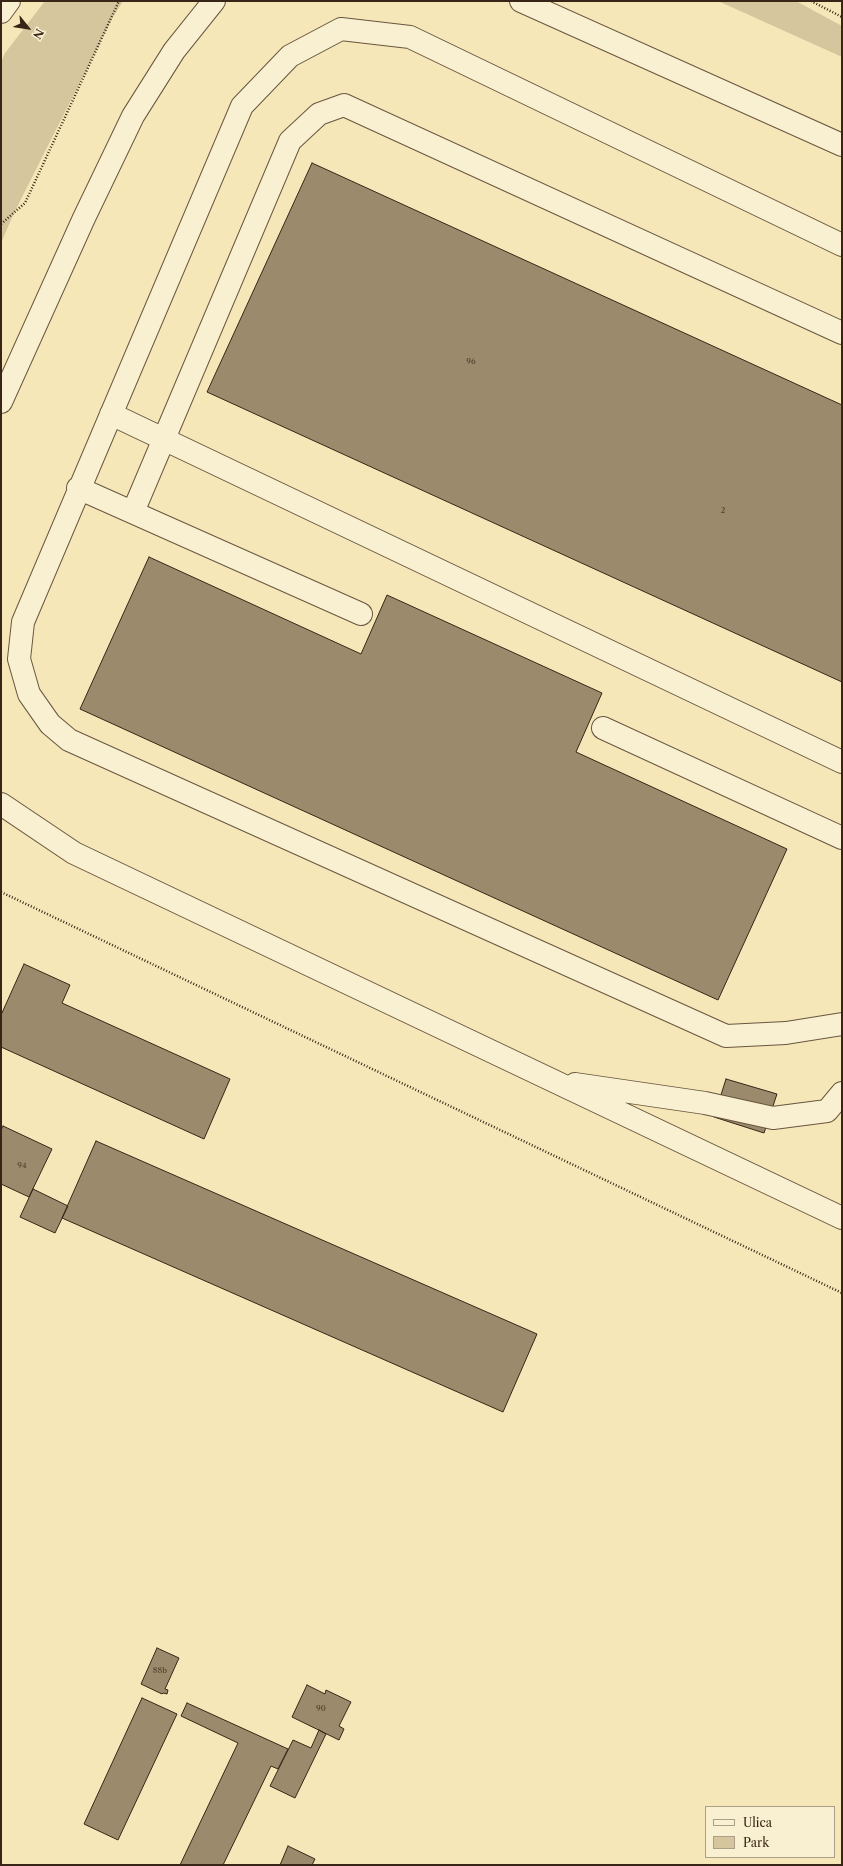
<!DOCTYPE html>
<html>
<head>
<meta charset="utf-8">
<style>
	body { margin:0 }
	#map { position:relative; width:843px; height:1866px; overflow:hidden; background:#f6e7b8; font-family:"Libre Caslon Text",serif }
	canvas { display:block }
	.frame { position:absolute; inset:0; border:2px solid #392517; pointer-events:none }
	.legend { position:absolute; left:705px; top:1806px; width:130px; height:52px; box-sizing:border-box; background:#f9efd1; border:1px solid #ac9e87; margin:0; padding:5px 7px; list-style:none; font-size:12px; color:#392517 }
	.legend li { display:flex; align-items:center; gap:8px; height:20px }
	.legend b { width:20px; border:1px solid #ac9e87 }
	.north { position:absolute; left:8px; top:8px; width:40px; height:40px; -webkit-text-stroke:3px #f9efd1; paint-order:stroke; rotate:120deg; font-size:11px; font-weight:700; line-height:16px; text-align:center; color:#392517 }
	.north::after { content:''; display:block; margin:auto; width:14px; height:18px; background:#392517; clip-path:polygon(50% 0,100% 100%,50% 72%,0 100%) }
</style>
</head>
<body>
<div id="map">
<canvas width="843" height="1866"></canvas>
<div class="frame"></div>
<ul class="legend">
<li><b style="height:5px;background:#f9efd1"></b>Ulica</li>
<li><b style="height:11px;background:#d6c69d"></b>Park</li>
</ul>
<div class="north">N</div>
</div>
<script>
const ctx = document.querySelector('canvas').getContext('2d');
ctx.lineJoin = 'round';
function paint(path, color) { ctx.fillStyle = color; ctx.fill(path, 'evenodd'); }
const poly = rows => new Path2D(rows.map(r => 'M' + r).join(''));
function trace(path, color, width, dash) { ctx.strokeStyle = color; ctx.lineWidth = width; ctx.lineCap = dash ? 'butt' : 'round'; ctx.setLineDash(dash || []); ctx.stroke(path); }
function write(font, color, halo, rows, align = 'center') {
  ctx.font = font + ' "Libre Caslon Text",serif'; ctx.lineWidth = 3; ctx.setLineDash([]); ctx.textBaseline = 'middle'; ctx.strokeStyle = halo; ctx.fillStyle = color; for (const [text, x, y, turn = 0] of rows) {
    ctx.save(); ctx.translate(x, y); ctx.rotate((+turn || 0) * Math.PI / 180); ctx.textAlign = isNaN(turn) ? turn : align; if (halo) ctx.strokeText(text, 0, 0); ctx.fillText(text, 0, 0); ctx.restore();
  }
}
const green = poly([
	[45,1,123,1,113,17,14,213,1,243,1,62,5,53],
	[718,1,796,1,842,26,842,57]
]);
const building = poly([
	[312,163,842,405,842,682,207,392,312,163],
	[149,557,361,654,387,595,602,693,576,752,787,849,718,1000,80,709,149,557],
	[24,964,70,985,62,1003,230,1079,204,1139,1,1047,1,1015,24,964],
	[726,1079,777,1094,764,1133,714,1117,726,1079],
	[3,1126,52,1149,29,1197,1,1184,1,1130,3,1126],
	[96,1141,537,1334,503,1412,62,1218,96,1141],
	[33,1189,68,1206,55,1233,20,1217,33,1189],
	[157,1648,179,1658,165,1689,168,1690,167,1694,163,1693,162,1694,141,1684,157,1648],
	[307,1685,325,1694,326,1690,351,1702,339,1726,344,1729,339,1740,292,1717,307,1685],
	[142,1698,177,1714,118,1840,84,1824,142,1698],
	[187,1703,288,1749,278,1769,271,1766,223,1865,180,1865,238,1743,181,1716,187,1703],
	[319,1730,326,1734,295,1798,270,1786,293,1740,311,1748,319,1730],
	[288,1846,315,1859,312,1865,280,1865,288,1846]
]);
const path = poly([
	[811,1,842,17],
	[1,224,25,203,119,1],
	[1,892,842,1293]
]);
const minor = poly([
	[521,1,842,145],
	[1,12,9,1],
	[842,245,410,37,341,29,290,56,242,106,23,622,19,659,29,694,50,724,69,740,726,1036,786,1033,842,1024],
	[1,402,84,218,133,116,174,51,214,1],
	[111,414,842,762],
	[78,488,361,614],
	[133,512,290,141,319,114,344,105,842,333],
	[603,728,842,838],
	[1,804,74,853,842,1218],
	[575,1084,705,1103,773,1118,827,1111,842,1093]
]);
const numberNames = [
	["96",471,362],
	["2",723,511],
	["94",22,1166],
	["88b",160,1671],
	["90",321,1709]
];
paint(green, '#d6c69d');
paint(building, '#9b8a6b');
trace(building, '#392517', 1);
trace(minor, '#68563f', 24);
trace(path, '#392517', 2.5, [1, 2]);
trace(minor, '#f9efd1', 22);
write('8px', '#523e2c', null, numberNames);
</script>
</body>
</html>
